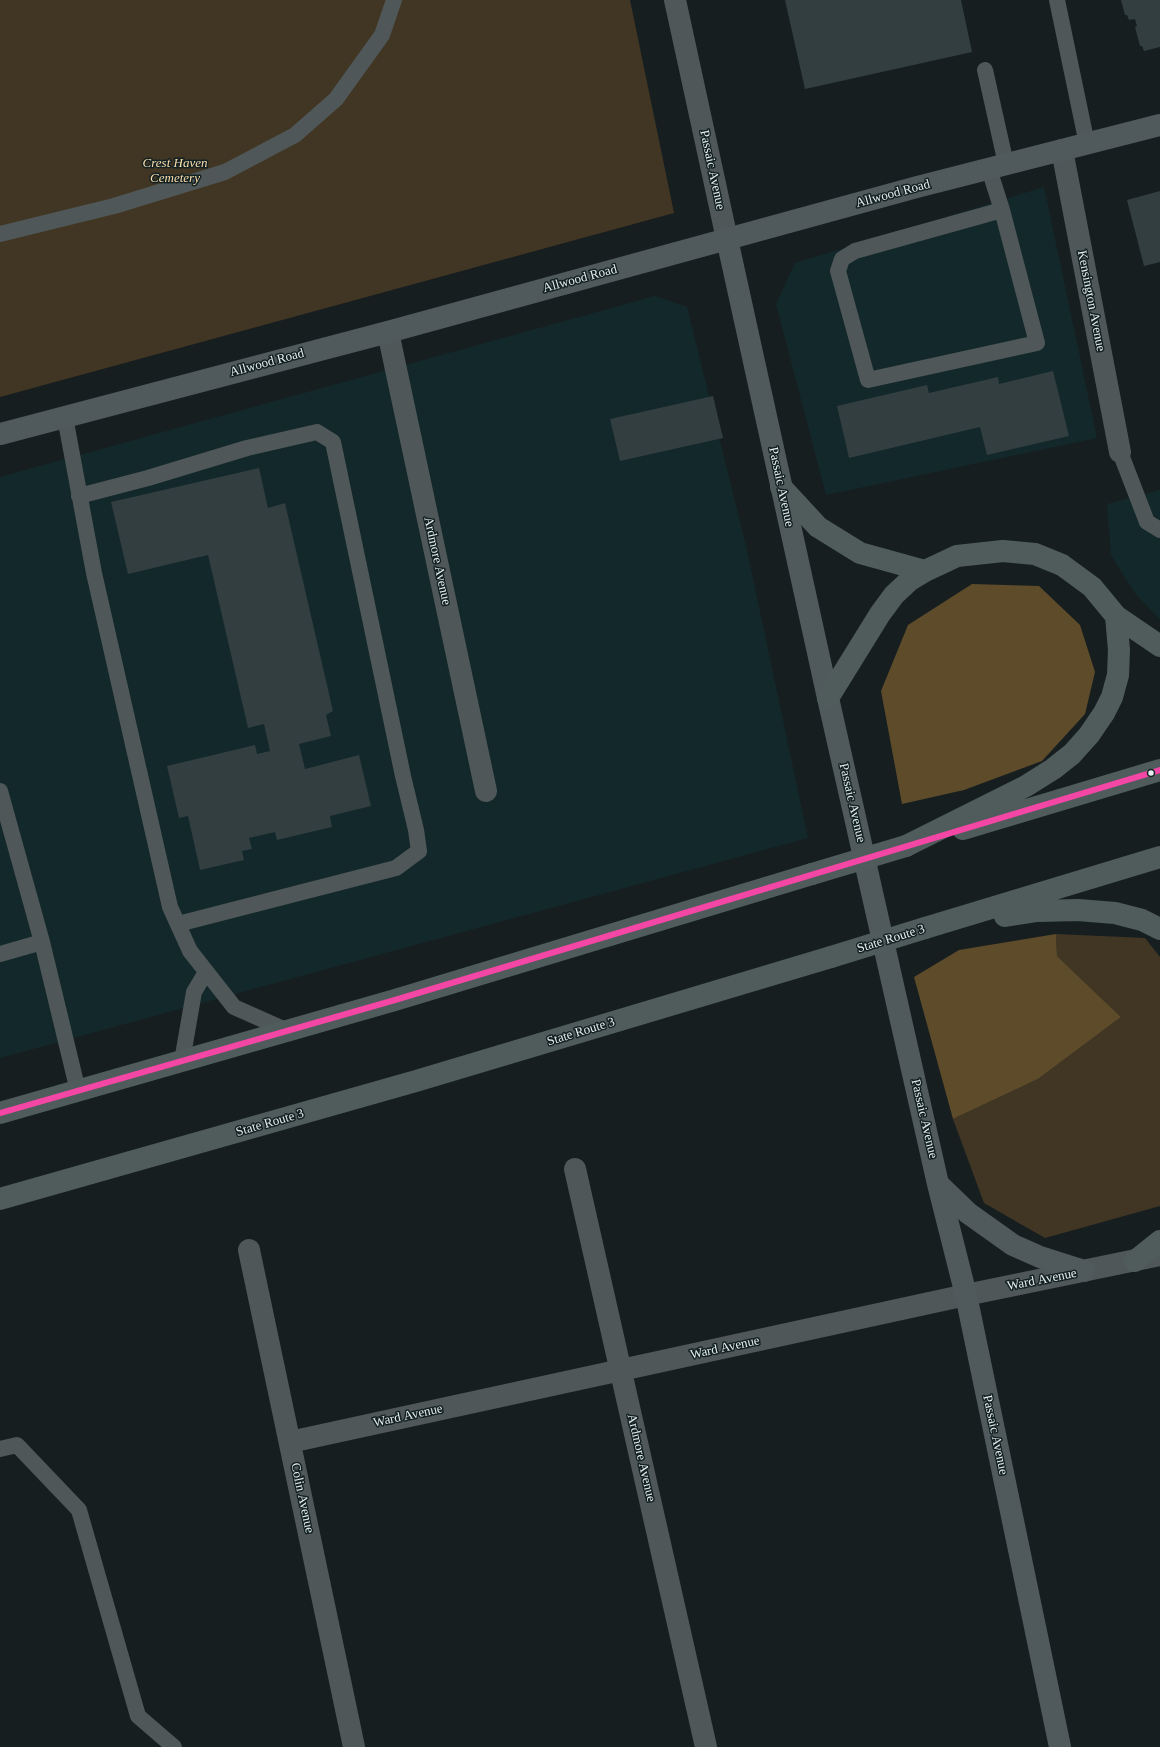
<!DOCTYPE html>
<html>
<head>
<meta charset="utf-8">
<style>
	body { margin:0 }
	canvas { display:block; background:#161e20 }
</style>
</head>
<body>
<canvas width="1160" height="1747"></canvas>
<script>
const ctx = document.querySelector('canvas').getContext('2d');
ctx.lineJoin = 'round';
function paint(path, color) { ctx.fillStyle = color; ctx.fill(path, 'evenodd'); }
const poly = rows => new Path2D(rows.map(r => 'M' + r).join(''));
function trace(path, color, width, dash) { ctx.strokeStyle = color; ctx.lineWidth = width; ctx.lineCap = dash ? 'butt' : 'round'; ctx.setLineDash(dash || []); ctx.stroke(path); }
function write(font, color, halo, rows, align = 'center') {
  ctx.font = font + ' "Times New Roman",serif'; ctx.lineWidth = 3; ctx.setLineDash([]); ctx.textBaseline = 'middle'; ctx.strokeStyle = halo; ctx.fillStyle = color; for (const [text, x, y, turn = 0] of rows) {
    ctx.save(); ctx.translate(x, y); ctx.rotate((+turn || 0) * Math.PI / 180); ctx.textAlign = isNaN(turn) ? turn : align; if (halo) ctx.strokeText(text, 0, 0); ctx.fillText(text, 0, 0); ctx.restore();
  }
}
const built = poly([
	[1044,187,1097,438,826,495,776,304,795,263],
	[655,296,687,307,746,546,808,838,0,1058,0,477],
	[1160,490,1160,620,1134,592,1111,555,1107,504]
]);
const green = poly([
	[0,0,630,0,674,213,0,397],
	[1056,934,1145,938,1160,957,1160,1206,1045,1238,984,1203,953,1119,1038,1079,1121,1017,1057,956]
]);
const forest = poly([
	[972,584,1039,586,1080,625,1095,672,1085,714,1042,761,964,790,902,804,881,691,908,625],
	[1056,934,1057,956,1121,1017,1038,1079,953,1119,914,977,959,950]
]);
const building = poly([
	[785,0,961,0,972,52,805,89],
	[1121,0,1160,0,1160,47,1144,51,1142,46,1140,46,1135,27,1137,26,1135,19,1129,20,1127,15,1125,15],
	[1160,191,1160,262,1144,266,1127,200],
	[1053,371,1069,436,987,455,980,427,849,458,837,406,927,385,929,393,998,377,999,384],
	[713,396,723,438,620,461,610,419],
	[259,468,268,508,285,503,333,711,326,715,331,736,299,744,305,769,359,755,371,806,330,816,332,827,277,840,275,832,249,838,252,849,242,851,244,860,200,870,188,816,179,818,167,766,255,745,257,754,270,751,264,724,248,728,208,555,128,574,111,502]
]);
const service = poly([
	[1057,0,1087,144],
	[985,70,1006,164],
	[989,169,1002,210,1037,343,868,380,838,271,842,259,855,251,1002,210],
	[0,234,114,206,225,172,295,135,336,99,382,35,394,0],
	[65,417,94,573,170,907,190,951,234,1007,288,1031],
	[1120,452,1147,522,1160,530],
	[79,496,148,478,247,448,317,432,333,442,403,776,416,830,419,851,396,868,178,924],
	[0,791,42,942,0,954],
	[42,942,78,1091],
	[182,1061,194,992,206,972],
	[0,1449,17,1445,79,1510,138,1716,174,1747]
]);
const minor = poly([
	[1062,150,1120,452],
	[388,332,486,791],
	[575,1169,706,1747],
	[249,1250,354,1747],
	[290,1442,966,1295,1160,1255]
]);
const tertiary = poly([
	[675,0,727,239]
]);
const secondary = poly([
	[727,239,828,698,938,1184,966,1295,1060,1747],
	[0,434,388,332,917,187,1160,125],
	[938,1184,968,1213,1013,1245,1040,1257,1084,1271]
]);
const trunk = poly([
	[781,487,818,527,860,553,925,571],
	[828,698,880,614,894,595,910,580,925,571,957,556,1003,551,1035,554,1062,565,1092,587,1116,616,1160,646],
	[963,829,1160,770],
	[906,846,1026,786,1053,769,1072,754,1089,735,1104,713,1112,697,1118,675,1119,650,1116,616],
	[1005,916,1037,911,1078,910,1115,913,1142,920,1160,929],
	[925,928,1160,857],
	[0,1113,395,1000,812,874],
	[0,1199,416,1081,831,957],
	[1135,1261,1160,1241]
]);
const trunkBridge = poly([
	[812,874,906,846],
	[831,957,925,928]
]);
const bus1 = poly([
	[0,1113,395,1000,1160,770]
]);
const markers = [
	[1151,773,3.5,"#e4edee"]
];
const parkNames = [
	["Crest Haven",175,164],
	["Cemetery",175,179]
];
const streetNames = [
	["Passaic Avenue",712,170,78],
	["Allwood Road",893,194,-15],
	["Allwood Road",580,279,-15],
	["Kensington Avenue",1091,301,79],
	["Allwood Road",267,363,-15],
	["Passaic Avenue",781,487,78],
	["Ardmore Avenue",437,561,78],
	["Passaic Avenue",852,803,77],
	["State Route 3",891,939,-17],
	["State Route 3",581,1032,-17],
	["Passaic Avenue",924,1119,77],
	["State Route 3",270,1123,-16],
	["Ward Avenue",1042,1280,-11],
	["Ward Avenue",725,1348,-12],
	["Ward Avenue",408,1416,-12],
	["Passaic Avenue",995,1435,78],
	["Ardmore Avenue",641,1458,77],
	["Colin Avenue",302,1498,78]
];
paint(built, '#13282b');
paint(green, '#413623');
paint(forest, '#5d4b2a');
paint(building, '#333e40');
trace(service, '#4f5758', 16);
trace(minor, '#4f5758', 22);
trace(tertiary, '#4f5758', 22);
trace(secondary, '#505a5c', 22);
trace(trunk, '#505c5c', 22);
trace(trunkBridge, '#505c5c', 22);
trace(bus1, '#f346a5', 6);
for (const [x, y, r, color] of markers) { const dot = new Path2D(); dot.arc(x, y, r, 0, 2 * Math.PI); ctx.fillStyle = color; ctx.fill(dot); trace(dot, '#132123', 1.5); }
write('italic 13px', '#fcdeab', '#132123', parkNames);
write('13px', '#e4edee', '#132123', streetNames);
</script>
</body>
</html>
